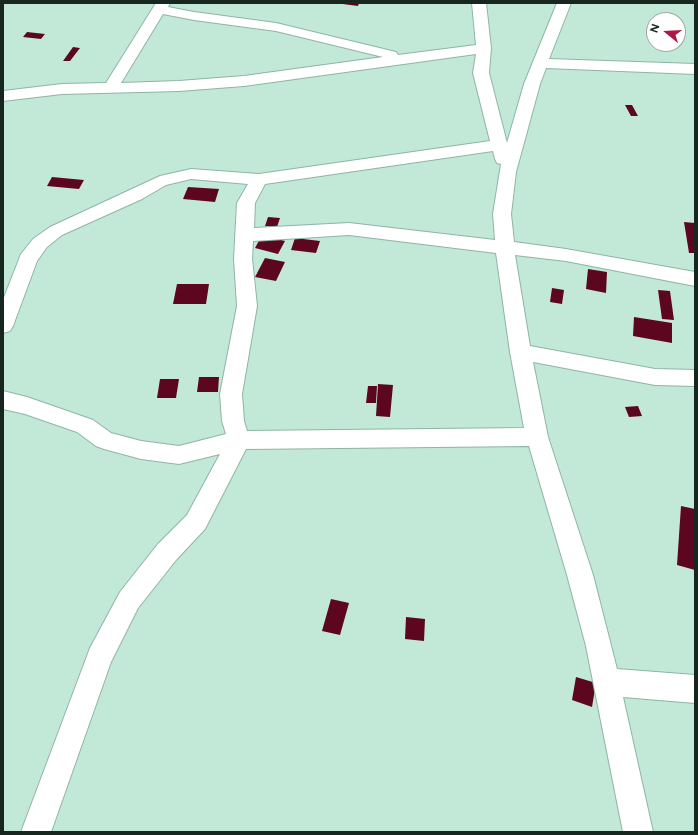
<!DOCTYPE html>
<html>
<head>
<meta charset="utf-8">
<style>
	body { margin:0 }
	#map { position:relative; width:698px; height:835px; overflow:hidden; background:#c2e9d8; font-family:Figtree,sans-serif }
	canvas { display:block }
	.frame { position:absolute; inset:0; border:4px solid #182620; pointer-events:none }
	.north { position:absolute; left:646px; top:12px; width:40px; height:40px; box-sizing:border-box; background:#fff; border:1px solid #a3a8a6; border-radius:50%; rotate:288deg; font-size:11px; font-weight:700; line-height:16px; text-align:center; color:#182620 }
	.north::after { content:''; display:block; margin:auto; width:14px; height:18px; background:#ad1942; clip-path:polygon(50% 0,100% 100%,50% 72%,0 100%) }
</style>
</head>
<body>
<div id="map">
<canvas width="698" height="835"></canvas>
<div class="frame"></div>
<div class="north">N</div>
</div>
<script>
const ctx = document.querySelector('canvas').getContext('2d');
ctx.lineJoin = 'round';
function paint(path, color) { ctx.fillStyle = color; ctx.fill(path, 'evenodd'); }
const poly = rows => new Path2D(rows.map(r => 'M' + r).join(''));
function trace(path, color, width, dash) { ctx.strokeStyle = color; ctx.lineWidth = width; ctx.lineCap = dash ? 'butt' : 'round'; ctx.setLineDash(dash || []); ctx.stroke(path); }
const building = poly([
	[335,3,359,3,358,6],
	[27,32,45,34,41,39,23,37],
	[73,47,80,48,70,61,63,61],
	[625,105,632,105,638,116,631,116],
	[52,177,84,180,79,189,47,186],
	[188,187,219,189,215,202,183,199],
	[268,217,280,218,277,227,265,226],
	[684,222,695,223,695,253,689,253],
	[262,235,285,241,278,254,255,248],
	[295,238,320,241,316,253,291,250],
	[265,258,285,262,276,281,255,277],
	[588,269,607,272,606,293,586,289],
	[177,284,209,284,206,304,173,304],
	[552,288,564,290,562,304,550,302],
	[658,290,670,291,674,320,662,319],
	[634,317,672,323,672,343,633,336],
	[199,377,219,377,218,392,197,392],
	[160,379,179,379,176,398,157,398],
	[378,384,393,385,390,417,376,416],
	[368,386,377,386,376,403,366,403],
	[638,406,642,416,629,417,625,407],
	[681,506,695,509,695,570,677,565],
	[331,599,349,603,340,635,322,631],
	[406,617,425,619,424,641,405,639],
	[576,677,596,683,592,707,572,700]
]);
const minor = poly([
	[156,3,170,3,168,7,194,12,276,23,396,52,398,55,476,45,472,3,486,3,491,48,489,73,507,143,524,84,557,3,571,3,549,59,695,64,695,74,546,68,540,84,516,172,511,214,514,242,566,249,695,272,695,286,566,261,515,255,530,346,655,369,695,370,695,386,655,385,533,362,548,437,593,575,617,669,695,675,695,703,623,697,653,832,623,832,586,646,567,575,529,446,246,449,205,529,176,560,138,608,111,662,51,832,21,832,90,648,120,592,158,544,187,515,220,454,179,464,141,459,104,449,96,446,77,432,25,414,3,409,3,391,27,397,93,420,111,433,141,441,179,446,226,434,222,421,220,394,237,306,234,259,237,203,248,184,191,179,166,185,142,199,62,235,47,247,37,261,13,326,10,331,3,333,3,300,21,254,33,239,50,227,160,176,191,169,259,174,490,141,473,73,476,54,244,86,179,91,62,94,3,101,3,91,62,84,106,83,156,3],
	[163,14,194,20,276,31,383,57,244,76,179,81,121,83,163,14],
	[493,151,495,159,497,163,501,164,493,214,495,240,349,223,254,228,255,203,265,184,493,151],
	[349,235,496,253,510,352,524,428,247,431,244,421,242,394,257,306,252,259,253,241,349,235]
]);
paint(building, '#5d061f');
trace(minor, '#8fb4a5', 2);
paint(minor, '#fff');
</script>
</body>
</html>
